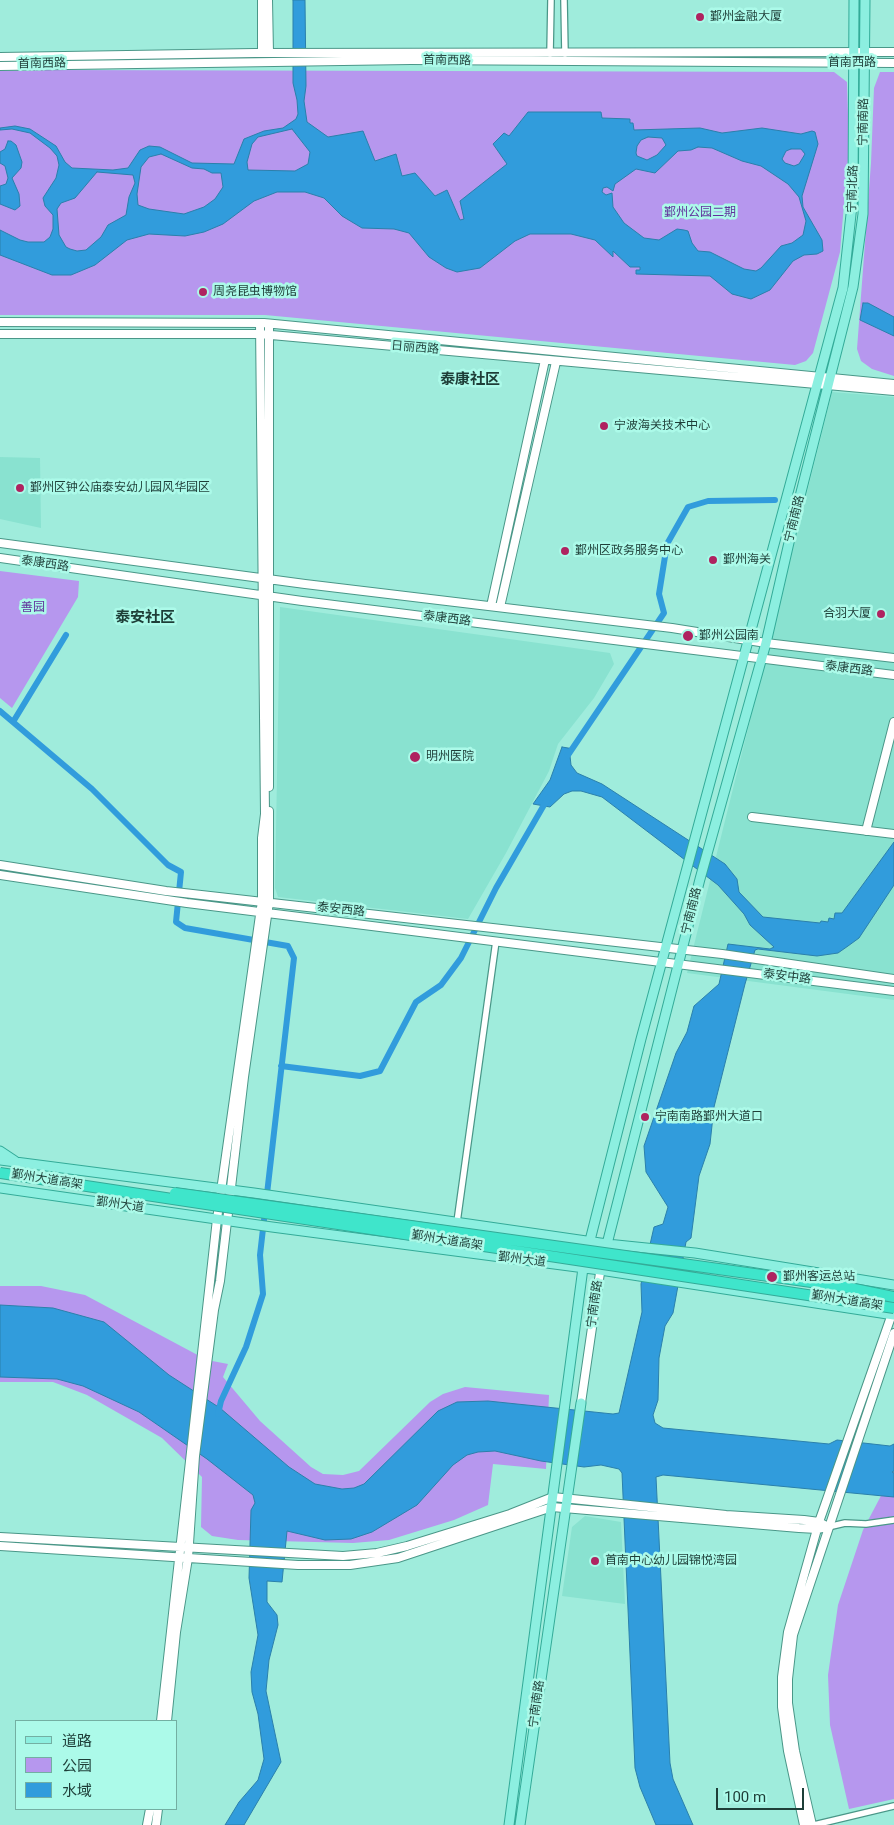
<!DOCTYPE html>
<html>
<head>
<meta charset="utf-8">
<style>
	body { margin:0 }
	#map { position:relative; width:894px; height:1825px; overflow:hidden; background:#9fecdc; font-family:Roboto,"Noto Sans SC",sans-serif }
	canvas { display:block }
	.legend { position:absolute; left:15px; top:1720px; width:162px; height:90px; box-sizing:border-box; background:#acfae9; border:1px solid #73afa2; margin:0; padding:6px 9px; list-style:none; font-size:15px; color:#1e3e38 }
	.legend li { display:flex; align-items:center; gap:10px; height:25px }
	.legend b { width:25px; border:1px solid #73afa2 }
	.scale { position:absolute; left:716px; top:1788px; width:88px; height:22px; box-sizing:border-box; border:2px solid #1e3e38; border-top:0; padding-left:6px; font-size:15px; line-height:18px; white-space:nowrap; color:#1e3e38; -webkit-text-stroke:4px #acfae9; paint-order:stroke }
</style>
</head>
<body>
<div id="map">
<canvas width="894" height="1825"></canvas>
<ul class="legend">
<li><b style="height:6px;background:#8cefe0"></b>道路</li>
<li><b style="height:14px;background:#b697ee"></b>公园</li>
<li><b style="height:14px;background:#319cdc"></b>水域</li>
</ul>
<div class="scale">100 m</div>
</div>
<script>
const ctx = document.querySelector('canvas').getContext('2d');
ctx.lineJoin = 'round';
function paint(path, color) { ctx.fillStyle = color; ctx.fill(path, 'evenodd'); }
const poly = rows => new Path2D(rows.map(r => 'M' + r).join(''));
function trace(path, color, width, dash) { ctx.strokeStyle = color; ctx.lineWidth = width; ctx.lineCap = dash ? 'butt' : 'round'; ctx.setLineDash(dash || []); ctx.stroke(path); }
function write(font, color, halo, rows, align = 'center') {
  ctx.font = font + ' Roboto,"Noto Sans SC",sans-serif'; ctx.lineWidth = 5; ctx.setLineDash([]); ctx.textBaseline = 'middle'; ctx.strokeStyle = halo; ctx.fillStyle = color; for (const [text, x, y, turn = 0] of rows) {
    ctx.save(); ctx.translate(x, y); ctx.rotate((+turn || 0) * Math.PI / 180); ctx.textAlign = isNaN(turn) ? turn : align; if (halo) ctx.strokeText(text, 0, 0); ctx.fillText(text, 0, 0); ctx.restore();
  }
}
const built = poly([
	[832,392,894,397,894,1000,687,973],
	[0,457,40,458,41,528,0,519],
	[280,607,610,653,614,664,594,698,558,744,549,771,506,853,468,919,278,897,275,888],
	[585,1516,621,1522,625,1604,562,1596,572,1527]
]);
const green = poly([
	[48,70,834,72,847,82,849,147,843,216,840,252,813,353,806,361,795,365,265,315,0,315,0,71],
	[880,72,894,72,894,376,872,369,861,361,857,349,871,163,874,88],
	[0,571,79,581,78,597,12,708,0,698],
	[0,1286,41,1286,85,1295,207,1360,228,1364,223,1377,260,1421,311,1467,323,1474,343,1475,359,1471,430,1402,443,1394,465,1387,549,1395,546,1469,493,1464,488,1505,454,1520,389,1540,353,1543,238,1540,212,1536,201,1527,202,1477,162,1438,87,1395,53,1382,0,1382],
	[894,1471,894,1799,849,1809,830,1725,828,1675,838,1605,863,1530]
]);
const water = poly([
	[293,0,305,0,306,86,304,101,307,122,328,137,363,131,375,161,396,154,402,176,415,173,435,196,447,190,460,220,464,219,460,201,507,164,493,144,504,133,509,136,528,112,601,112,602,118,630,119,630,123,633,123,634,130,700,128,722,133,762,128,801,134,812,131,815,132,818,144,802,196,803,207,822,240,823,251,817,254,804,255,793,261,770,290,751,299,732,294,710,276,636,274,636,270,640,270,640,267,630,267,613,251,613,257,595,240,571,234,530,234,515,241,480,268,457,272,446,268,429,257,409,233,394,229,362,228,342,216,324,198,305,192,277,192,254,201,223,224,204,232,185,236,149,234,127,240,95,265,71,275,52,275,0,255,0,230,20,240,28,242,44,242,50,237,53,229,53,215,45,206,43,198,56,178,59,165,57,156,50,148,30,133,12,129,0,130,0,128,15,126,30,129,56,146,65,162,72,168,113,170,128,168,140,150,149,146,160,147,192,163,234,164,244,139,264,131,283,128,296,119,298,114,297,100,293,83,293,0],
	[292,129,310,152,308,164,295,171,248,170,247,162,252,144,258,137,292,129],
	[648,137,662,138,666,145,657,155,647,160,637,156,636,153,637,146,641,140,648,137],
	[698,147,712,148,742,161,761,166,788,184,799,197,806,221,803,235,792,243,781,246,761,268,756,271,744,269,710,252,698,251,692,243,688,231,684,230,677,229,659,240,644,238,624,223,613,207,612,193,606,195,602,192,603,188,607,187,613,191,615,184,636,169,655,173,678,151,691,150,698,147],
	[791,149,801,149,805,154,799,164,794,166,785,163,782,159,786,151,791,149],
	[161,154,192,168,204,169,212,173,221,173,223,187,215,199,204,207,184,214,149,209,138,205,137,194,141,167,149,157,161,154],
	[97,172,133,175,135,183,129,197,126,215,108,225,101,237,86,250,77,251,70,249,66,247,59,235,57,209,61,203,75,198,97,172],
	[8,141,11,141,16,145,22,162,21,168,12,178,19,194,20,206,15,210,0,204,0,186,6,184,8,178,5,166,0,163,0,152,5,149,8,141],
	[863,303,868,303,894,317,894,336,860,320,863,303],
	[562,747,574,749,570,756,571,765,577,773,602,784,725,864,737,879,739,892,763,917,820,923,821,921,828,922,829,918,834,919,835,913,842,913,894,842,894,885,859,938,848,946,838,953,817,956,758,949,755,950,745,984,714,1107,710,1144,699,1176,691,1238,686,1242,673,1313,665,1326,659,1358,658,1400,653,1415,655,1423,663,1428,829,1444,837,1440,890,1446,894,1444,894,1471,892,1472,894,1473,894,1497,663,1475,656,1477,670,1763,673,1779,693,1825,656,1825,640,1787,635,1768,622,1473,619,1469,601,1465,584,1467,541,1461,495,1451,478,1452,467,1455,453,1465,417,1505,372,1532,351,1539,325,1540,287,1531,282,1582,267,1581,267,1602,277,1615,278,1625,269,1660,266,1691,281,1762,244,1825,225,1825,239,1802,258,1780,264,1759,258,1714,252,1692,251,1672,258,1635,249,1578,251,1510,255,1503,253,1495,207,1459,139,1412,83,1386,57,1379,0,1377,0,1305,53,1308,104,1322,169,1375,220,1408,289,1467,315,1484,342,1489,354,1488,364,1484,438,1411,457,1402,488,1401,613,1414,619,1413,642,1312,641,1284,654,1227,663,1224,668,1207,646,1172,644,1146,676,1053,687,1032,694,1006,719,984,728,944,770,949,774,947,750,925,744,914,718,885,602,797,581,791,572,791,564,794,550,807,533,804,550,780,562,747]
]);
const canal = poly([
	[0,711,92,789,168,865,181,872,176,922,185,928,288,946,294,958,260,1255,263,1294,246,1347,221,1401,218,1414],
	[13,722,66,635],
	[568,755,664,613,659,594,667,544,688,507,708,501,775,500],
	[281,1066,360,1076,380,1071,416,1002,441,985,461,958,496,888,548,798]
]);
const street = poly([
	[564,0,565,54],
	[550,54,551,0],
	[457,1222,496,941],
	[828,1527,845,1523,866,1524,894,1520],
	[814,1825,894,1806]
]);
const secondary = poly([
	[268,0,269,53],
	[262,53,262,0],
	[0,57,255,53,894,52],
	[0,66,411,60,894,63],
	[0,322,264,323,894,384],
	[269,324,269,787],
	[0,334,260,334,894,391],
	[0,543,305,584,672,628,766,643,894,658],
	[0,558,302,601,894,675],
	[491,606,545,360],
	[500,607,556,362],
	[752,817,894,834],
	[866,831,894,722],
	[0,865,166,891,722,954,894,979],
	[0,875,187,903,894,991],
	[581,1403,601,1266],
	[0,1537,343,1556,377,1553,407,1546,510,1514,553,1497,726,1515,804,1520,819,1522,828,1527],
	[0,1546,298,1565,350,1565,398,1558,552,1507,799,1528,817,1529,828,1527],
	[161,1721,217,1219,262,901,262,838,265,814,260,323],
	[167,1721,176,1632,188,1558,195,1456,214,1310,220,1281,244,1077,269,902,269,811],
	[147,1825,150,1809],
	[156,1825,158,1809],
	[804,1825,788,1751,782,1707,782,1677,788,1632,819,1522,893,1311],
	[812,1825,795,1751,788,1703,788,1679,793,1635,894,1333]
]);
const primary = poly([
	[0,1151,15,1161],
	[0,1160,254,1193,607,1244,695,1253,894,1285],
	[0,1188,272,1227,600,1270,894,1315],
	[607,1244,700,879,766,643,796,512,853,287,863,214,865,0],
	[509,1825,583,1268,641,1039,843,288,853,196,854,0],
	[520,1825,581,1403]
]);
const highwayBridge = poly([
	[0,1173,894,1308],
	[175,1193,840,1286,894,1297]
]);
const markers = [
	[700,17,5,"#af2360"],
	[203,292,5,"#af2360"],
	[604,426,5,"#af2360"],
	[20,488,5,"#af2360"],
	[565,551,5,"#af2360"],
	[713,560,5,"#af2360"],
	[881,614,5,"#af2360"],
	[688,636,6,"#af2360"],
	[415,757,6,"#af2360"],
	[645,1117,5,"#af2360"],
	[772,1277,6,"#af2360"],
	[595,1561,5,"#af2360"]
];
const poiNames = [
	["鄞州金融大厦",710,17],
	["周尧昆虫博物馆",213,292],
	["宁波海关技术中心",614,426],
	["鄞州区钟公庙泰安幼儿园风华园区",30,488],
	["鄞州区政务服务中心",575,551],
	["鄞州海关",723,560],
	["合羽大厦",871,614,"right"],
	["鄞州公园南",699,636],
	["明州医院",426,757],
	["宁南南路鄞州大道口",655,1117],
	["鄞州客运总站",783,1277],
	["首南中心幼儿园锦悦湾园",605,1561]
];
const streetNames = [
	["首南西路",447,61,1],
	["首南西路",852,63],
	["首南西路",42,64,-1],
	["宁南南路",864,122,-89],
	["宁南北路",853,189,-88],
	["日丽西路",415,348,5],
	["宁南南路",795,519,-76],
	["泰康西路",45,564,8],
	["泰康西路",447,619,7],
	["泰康西路",849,669,7],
	["泰安西路",341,910,6],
	["宁南南路",692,911,-76],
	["泰安中路",787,977,7],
	["鄞州大道高架",47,1180,9],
	["鄞州大道",120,1205,8],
	["鄞州大道高架",447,1241,9],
	["鄞州大道",522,1260,7],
	["鄞州大道高架",847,1301,9],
	["宁南南路",595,1304,-82],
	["宁南南路",537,1704,-82]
];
const parkNames = [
	["鄞州公园二期",700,213],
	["善园",33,608]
];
const quarterNames = [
	["泰康社区",470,380],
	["泰安社区",145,618]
];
paint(built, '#89e2d0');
paint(green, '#b697ee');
paint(water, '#319cdc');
trace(water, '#2b80ab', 1);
trace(canal, '#319cdc', 6);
trace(street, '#4a9788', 8);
trace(secondary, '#4a9788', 10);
trace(primary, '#33ab98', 11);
trace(street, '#fff', 5.5);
trace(secondary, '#fff', 8);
trace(primary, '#8cefe0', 9);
trace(highwayBridge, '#33ab98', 12, []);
trace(highwayBridge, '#3fe5cb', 10);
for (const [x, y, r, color] of markers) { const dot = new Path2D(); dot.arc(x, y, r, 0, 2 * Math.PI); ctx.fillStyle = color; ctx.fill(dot); trace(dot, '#acfae9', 2); }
write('12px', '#1e3e38', '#acfae9', poiNames, 'left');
write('12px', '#1e3e38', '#acfae9', streetNames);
write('12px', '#61339c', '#acfae9', parkNames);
write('bold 15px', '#1e3e38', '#acfae9', quarterNames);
</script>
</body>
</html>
